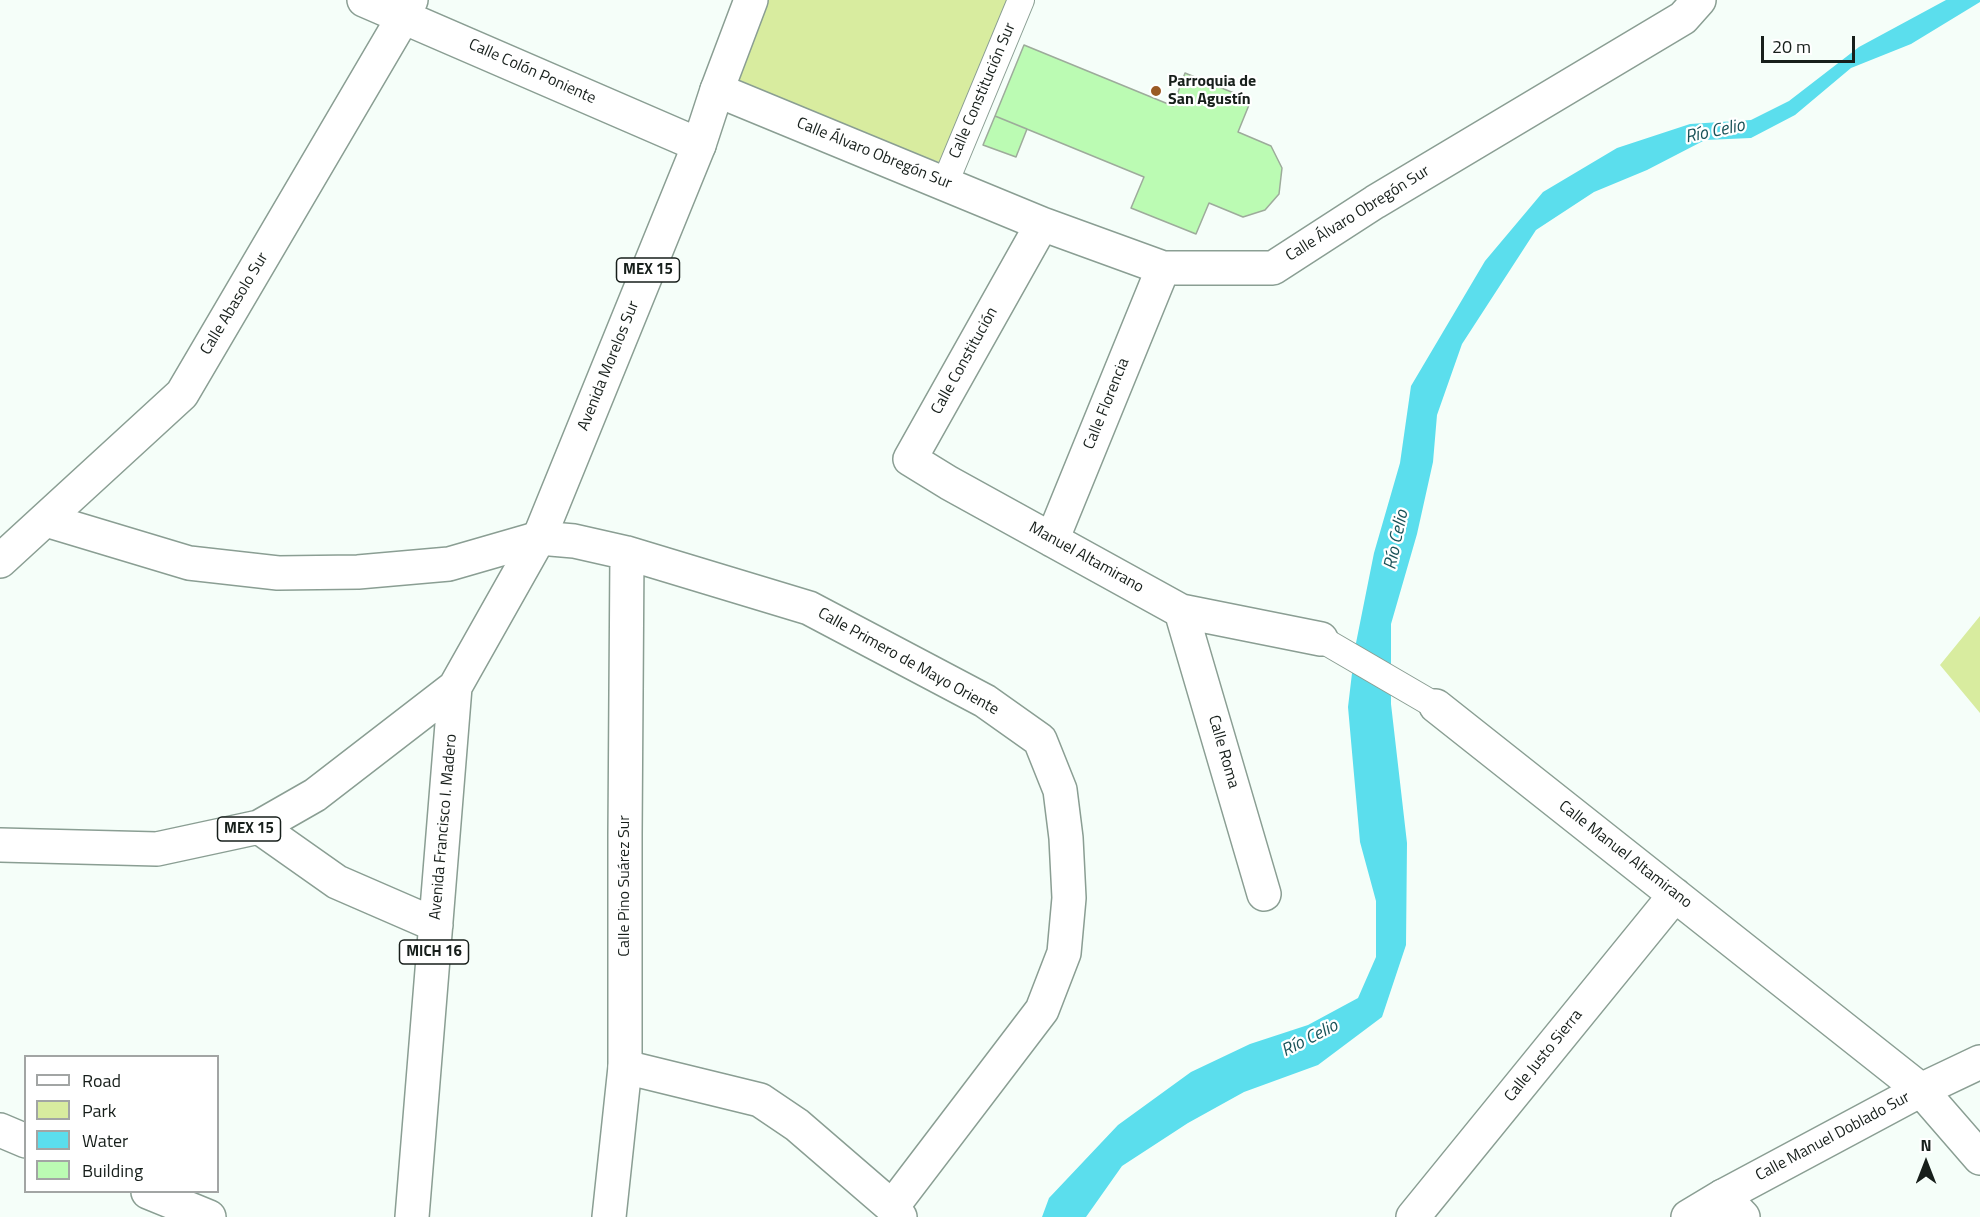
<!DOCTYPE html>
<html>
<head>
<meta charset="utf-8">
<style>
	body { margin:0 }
	#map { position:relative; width:1980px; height:1217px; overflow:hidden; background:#f5fef9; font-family:"Titillium Web",sans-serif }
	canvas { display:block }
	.legend { position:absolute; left:24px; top:1055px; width:195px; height:138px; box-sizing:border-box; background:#fff; border:2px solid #a2a5a4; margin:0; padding:8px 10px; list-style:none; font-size:18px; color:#171f1b }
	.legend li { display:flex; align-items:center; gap:12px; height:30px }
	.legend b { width:30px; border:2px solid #a2a5a4 }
	.north { position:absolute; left:1896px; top:1133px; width:60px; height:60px; -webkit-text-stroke:4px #fff; paint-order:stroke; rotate:0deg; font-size:16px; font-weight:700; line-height:24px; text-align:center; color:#171f1b }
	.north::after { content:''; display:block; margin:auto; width:21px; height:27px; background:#171f1b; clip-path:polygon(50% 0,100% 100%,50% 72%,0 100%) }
	.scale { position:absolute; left:1761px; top:36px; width:94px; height:27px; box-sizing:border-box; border:3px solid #171f1b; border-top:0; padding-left:8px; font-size:18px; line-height:21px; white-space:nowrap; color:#171f1b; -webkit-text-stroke:4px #fff; paint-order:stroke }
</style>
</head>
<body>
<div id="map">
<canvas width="1980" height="1217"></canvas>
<ul class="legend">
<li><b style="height:8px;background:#fff"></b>Road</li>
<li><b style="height:16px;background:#d8ec9f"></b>Park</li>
<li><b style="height:16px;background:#5bdeed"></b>Water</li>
<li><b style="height:16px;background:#bbfbb3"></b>Building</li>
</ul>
<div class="north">N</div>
<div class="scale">20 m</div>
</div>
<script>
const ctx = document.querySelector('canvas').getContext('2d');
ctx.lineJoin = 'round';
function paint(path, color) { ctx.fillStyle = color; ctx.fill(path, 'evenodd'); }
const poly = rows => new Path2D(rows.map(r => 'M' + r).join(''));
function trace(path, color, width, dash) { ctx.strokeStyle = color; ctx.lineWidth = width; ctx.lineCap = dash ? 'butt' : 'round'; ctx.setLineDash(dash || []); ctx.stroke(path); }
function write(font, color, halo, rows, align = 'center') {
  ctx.font = font + ' "Titillium Web",sans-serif'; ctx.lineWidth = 4.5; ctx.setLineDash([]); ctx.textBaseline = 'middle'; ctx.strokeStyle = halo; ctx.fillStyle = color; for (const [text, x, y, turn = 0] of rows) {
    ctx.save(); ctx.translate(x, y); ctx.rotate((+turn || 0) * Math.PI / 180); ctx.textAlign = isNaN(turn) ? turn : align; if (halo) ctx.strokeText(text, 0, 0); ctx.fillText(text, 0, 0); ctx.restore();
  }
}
const green = poly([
	[765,0,1024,0,960,170,731,84],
	[1980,616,1980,713,1940,665]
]);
const water = poly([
	[1946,0,1980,0,1980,2,1911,44,1851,68,1795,115,1751,138,1705,140,1647,170,1594,192,1536,230,1462,344,1437,415,1433,462,1417,534,1391,624,1391,704,1407,843,1406,945,1382,1017,1318,1065,1244,1092,1188,1123,1122,1166,1086,1217,1042,1217,1049,1198,1118,1125,1191,1072,1250,1044,1308,1025,1358,998,1376,957,1376,901,1360,842,1348,707,1355,648,1374,553,1400,463,1411,386,1485,261,1543,192,1617,148,1690,124,1751,120,1789,101,1859,47]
]);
const building = poly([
	[1024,45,1173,106,1185,73,1251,100,1238,132,1271,146,1282,168,1279,194,1265,210,1243,217,1209,203,1196,234,1131,208,1144,177,995,116,1024,45],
	[995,116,1027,129,1016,157,983,145,995,116]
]);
const pedestrian = poly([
	[945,183,1021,0],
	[1321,639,1436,706]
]);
const minor = poly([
	[364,0,699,145],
	[717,90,1042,224,1163,268,1273,268,1375,202,1683,18,1699,0],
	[1042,224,910,459,949,483,1181,611,1321,639],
	[46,520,189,563,278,573,358,572,449,564,539,538,574,541,627,553,809,608,985,701,1040,740,1060,790,1066,838,1069,898,1064,953,1042,1010,892,1207],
	[1052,540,1163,268],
	[0,561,182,394,404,16,411,0],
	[1181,611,1264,894],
	[1436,706,1921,1090,1980,1158],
	[625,1067,625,834,627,553],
	[0,1130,26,1141],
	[148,1192,209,1217],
	[1723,1196,1743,1217],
	[1413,1217,1675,895]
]);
const tertiary = poly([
	[609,1217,625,1067,760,1100,797,1125,892,1207,900,1217],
	[1688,1217,1723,1196,1921,1090,1980,1062]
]);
const primary = poly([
	[259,827,337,882,436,925],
	[0,845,157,849,259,827,315,795,455,687,539,538,699,145,717,90,751,0],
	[412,1217,455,687]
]);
const markers = [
	[1156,91,6,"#9a5a24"]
];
const shields = [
	[648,270,63],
	[249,829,63],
	[434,952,69]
];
const shieldNames = [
	["MEX 15",648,270],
	["MEX 15",249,829],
	["MICH 16",434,952]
];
const streetNames = [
	["Calle Colón Poniente",532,72,24],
	["Calle Constitución Sur",983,91,-67],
	["Calle Álvaro Obregón Sur",874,154,22],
	["Calle Álvaro Obregón Sur",1358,214,-32],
	["Calle Abasolo Sur",235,304,-59],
	["Calle Constitución",965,361,-61],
	["Avenida Morelos Sur",609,366,-68],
	["Calle Florencia",1107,404,-68],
	["Manuel Altamirano",1086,558,29],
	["Calle Primero de Mayo Oriente",908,662,29],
	["Calle Roma",1223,752,74],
	["Avenida Francisco I. Madero",444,827,-85],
	["Calle Manuel Altamirano",1625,855,38],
	["Calle Pino Suárez Sur",625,886,-90],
	["Calle Justo Sierra",1544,1056,-51],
	["Calle Manuel Doblado Sur",1833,1137,-28]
];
const poiNames = [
	["Parroquia de",1168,82],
	["San Agustín",1168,100]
];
const waterNames = [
	["Río Celio",1715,132,-12],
	["Río Celio",1397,540,-78],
	["Río Celio",1310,1039,-27]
];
paint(green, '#d8ec9f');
paint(water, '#5bdeed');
paint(building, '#bbfbb3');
trace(building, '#9dab9b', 1.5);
trace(pedestrian, '#8a9e93', 28);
trace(minor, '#8a9e93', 36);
trace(tertiary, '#8a9e93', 36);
trace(primary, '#8a9e93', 36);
trace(pedestrian, '#fff', 26);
trace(minor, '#fff', 33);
trace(tertiary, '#fff', 33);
trace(primary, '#fff', 33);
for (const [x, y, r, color] of markers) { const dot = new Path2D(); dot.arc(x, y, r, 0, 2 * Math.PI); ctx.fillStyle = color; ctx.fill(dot); trace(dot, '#fff', 2); }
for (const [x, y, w] of shields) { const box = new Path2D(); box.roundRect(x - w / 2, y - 12, w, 24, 4.5); ctx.fillStyle = '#fff'; ctx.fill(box); trace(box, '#171f1b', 1.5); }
write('bold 15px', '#171f1b', null, shieldNames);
write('16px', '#171f1b', '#fff', streetNames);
write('bold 16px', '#171f1b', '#fff', poiNames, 'left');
write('italic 18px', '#1a5359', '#fff', waterNames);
</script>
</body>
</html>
